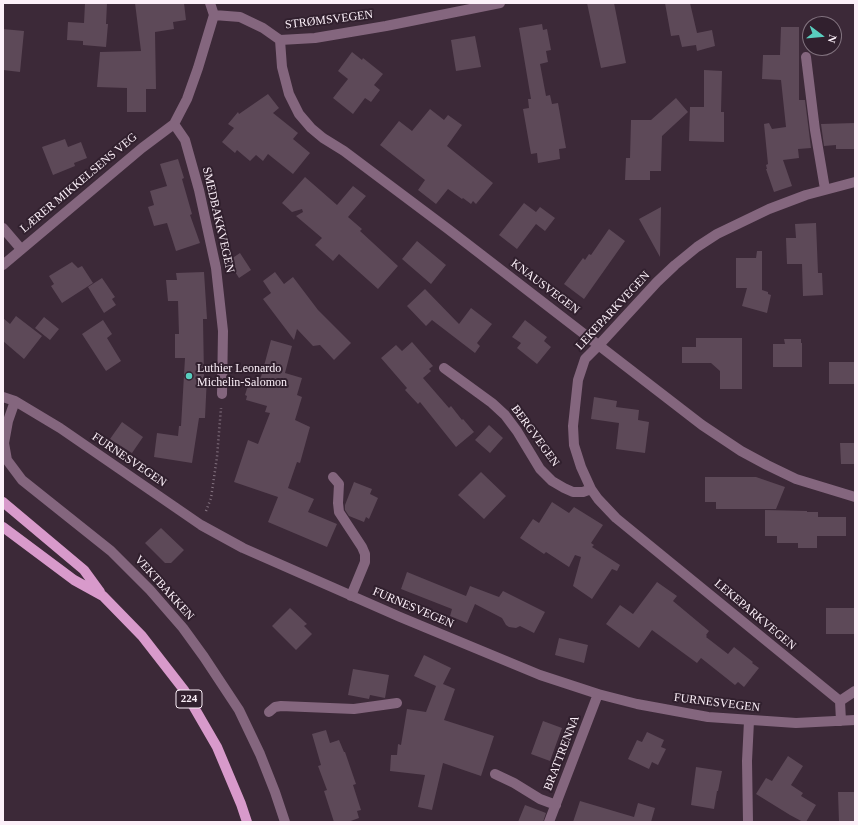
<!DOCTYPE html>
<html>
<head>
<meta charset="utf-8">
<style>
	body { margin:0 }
	#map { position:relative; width:858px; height:825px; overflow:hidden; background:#3c2938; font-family:"Times New Roman",serif }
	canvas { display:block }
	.frame { position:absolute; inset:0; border:4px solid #fcf0f9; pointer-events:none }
	.north { position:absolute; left:802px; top:16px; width:40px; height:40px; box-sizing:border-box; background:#31202e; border:1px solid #82737f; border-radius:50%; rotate:106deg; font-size:11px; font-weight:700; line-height:16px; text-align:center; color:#fcf0f9 }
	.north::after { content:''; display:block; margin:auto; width:14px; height:18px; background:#59cebf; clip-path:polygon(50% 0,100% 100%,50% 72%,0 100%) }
</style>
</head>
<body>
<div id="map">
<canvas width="858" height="825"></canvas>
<div class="frame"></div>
<div class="north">N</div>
</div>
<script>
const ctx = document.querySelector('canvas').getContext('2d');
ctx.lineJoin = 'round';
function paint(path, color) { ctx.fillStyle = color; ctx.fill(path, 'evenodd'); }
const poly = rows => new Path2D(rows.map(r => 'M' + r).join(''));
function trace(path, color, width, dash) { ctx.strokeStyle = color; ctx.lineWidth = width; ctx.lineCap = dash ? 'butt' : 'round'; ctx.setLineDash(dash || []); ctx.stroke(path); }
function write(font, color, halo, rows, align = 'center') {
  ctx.font = font + ' "Times New Roman",serif'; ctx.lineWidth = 4; ctx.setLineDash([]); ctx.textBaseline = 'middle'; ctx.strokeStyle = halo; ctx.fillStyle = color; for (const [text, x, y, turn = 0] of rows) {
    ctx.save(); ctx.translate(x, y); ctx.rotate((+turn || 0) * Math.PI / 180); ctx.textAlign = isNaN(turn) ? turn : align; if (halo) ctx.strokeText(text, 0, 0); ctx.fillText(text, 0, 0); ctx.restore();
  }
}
const building = poly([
	[85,3,107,3,106,24,108,24,106,47,83,45,83,41,67,40,68,22,84,23],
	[135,3,184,3,186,20,173,22,174,29,155,32,156,89,146,89,146,112,127,112,127,88,97,87,100,52,141,51],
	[587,3,614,3,626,63,601,68],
	[665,3,690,3,697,33,712,30,715,46,697,51,696,45,682,47,679,35,671,36],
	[542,24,543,30,547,29,551,50,546,51,548,62,540,64,546,96,550,95,552,104,558,103,566,148,559,149,560,159,538,163,537,153,531,154,523,109,529,108,528,99,531,99,519,28],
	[781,27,799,27,799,100,805,100,811,148,798,149,799,158,783,160,792,186,774,192,766,169,767,169,766,165,768,164,764,124,769,123,772,129,786,127,781,80,762,79,763,55,780,55],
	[3,29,24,31,20,72,3,70],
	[475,36,481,67,456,71,451,40],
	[352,52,362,60,363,58,383,74,374,85,380,90,371,102,365,98,353,114,333,98,348,79,338,71],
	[704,70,722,71,721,112,724,112,724,142,689,141,690,107,704,107],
	[268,94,279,108,273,113,298,133,293,139,310,153,293,174,268,154,263,161,256,155,250,161,237,150,235,153,222,142,234,128,228,124,238,112,239,114],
	[676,98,688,112,662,136,661,171,650,171,650,180,625,180,626,158,630,158,631,120,651,120],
	[430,109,444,120,448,115,462,125,447,146,493,183,476,204,473,201,471,204,463,198,462,199,448,189,436,204,418,190,425,180,380,145,399,121,412,131],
	[855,123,855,149,836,149,836,145,824,146,821,124],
	[65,139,68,147,81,142,87,158,74,163,75,166,53,175,42,147],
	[178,159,184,178,182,179,192,214,190,215,200,243,176,251,167,223,154,226,148,207,154,205,150,191,167,186,160,164],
	[305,177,337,205,353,186,366,196,348,217,362,229,360,231,398,266,378,289,339,254,333,261,315,245,322,238,296,216,303,212,302,209,292,212,282,203],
	[524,203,536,212,540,207,555,218,545,231,536,224,517,249,499,235],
	[661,207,660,257,639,219],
	[816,223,818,273,822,273,823,295,803,296,802,264,787,264,786,238,796,238,795,224],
	[609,229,625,241,584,299,564,284,583,258,585,260,589,254,591,255],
	[417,241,446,265,431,284,402,259],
	[757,251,762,251,762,290,768,292,768,294,771,295,767,313,742,306,747,288,736,288,736,258,756,258],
	[240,253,251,270,239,278,228,261],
	[72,262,78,268,82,266,93,283,62,303,51,286,54,284,49,276],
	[204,272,207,319,203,319,204,376,207,376,205,418,199,418,192,463,154,457,157,433,178,436,179,426,181,426,185,358,175,358,175,334,179,334,178,301,168,301,166,280,177,280,176,273],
	[275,272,284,284,293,277,318,310,351,343,334,360,320,345,313,346,297,329,294,340,263,299,271,293,263,281],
	[102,278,115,297,112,299,116,305,104,313,88,287],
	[425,289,459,324,471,308,492,324,477,343,480,346,475,353,432,320,426,326,407,306],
	[16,316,42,336,24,359,3,341,3,318,10,324],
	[44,317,59,329,50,340,35,328],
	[103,320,112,334,107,338,121,361,106,371,82,334],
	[525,320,547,337,544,341,551,347,537,364,517,348,521,343,512,337],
	[696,338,742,338,742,389,720,389,720,371,711,363,682,363,682,347,696,347],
	[784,339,801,339,801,343,802,343,802,367,773,367,773,344,785,344],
	[271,340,292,346,285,373,302,378,297,395,302,397,295,420,310,427,300,463,297,462,288,488,314,499,308,512,337,524,327,547,268,522,278,497,234,482,248,440,258,444,270,413,265,412,267,406,246,400,247,396,245,395,250,379,258,381,259,376,261,377],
	[412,342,433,366,429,369,431,371,423,378,449,408,451,406,462,420,463,419,474,432,456,447,420,402,418,404,405,390,407,388,381,358,396,345,402,351],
	[829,362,855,362,855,384,829,384],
	[594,397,617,401,616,407,639,410,638,420,649,422,645,453,616,449,619,423,591,419],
	[122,422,143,437,132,453,110,439],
	[489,425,503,438,490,453,475,440],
	[840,443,855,443,855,464,841,464],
	[481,472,506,496,484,519,458,495],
	[705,477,756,477,785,487,776,509,716,509,716,502,705,502],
	[354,482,372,489,370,494,378,498,369,519,366,517,364,522,349,516,345,510,345,505],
	[552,502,569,513,574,507,603,525,591,543,594,545,592,547,620,565,617,571,612,569,592,599,573,586,581,557,575,555,569,567,546,552,544,554,520,538,533,519,539,523],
	[765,510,807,511,807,512,818,512,818,517,846,517,846,536,817,536,817,548,798,548,798,543,777,543,777,536,765,536],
	[161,528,184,550,171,563,165,563,145,543],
	[407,572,466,596,470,586,499,597,503,591,545,612,534,633,520,626,516,628,509,627,506,625,502,618,475,604,467,623,450,616,452,609,401,589],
	[657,582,677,596,673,601,709,631,706,635,707,636,706,637,728,654,734,647,753,662,752,663,759,668,744,687,738,682,735,685,701,658,697,663,652,630,639,648,606,624,620,605,633,614],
	[290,608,307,624,304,626,312,634,296,650,272,626],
	[826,608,855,608,855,634,826,634],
	[559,638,588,645,584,663,555,655],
	[424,655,451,668,443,684,455,689,444,720,494,736,481,776,443,763,432,810,418,807,425,775,390,771,391,755,397,755,398,744,401,745,407,709,426,712,436,686,414,676],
	[353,669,389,675,385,698,370,695,369,699,348,695],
	[543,721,562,728,550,761,531,754],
	[326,730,330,743,339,740,344,752,345,752,356,784,353,785,361,810,357,811,359,818,348,822,334,822,324,791,327,790,318,766,321,765,312,734],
	[647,732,664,740,661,747,666,749,658,765,652,762,649,769,628,759,637,740,642,742],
	[788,756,803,766,791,785,803,793,801,796,816,805,806,822,803,822,790,815,756,794,766,778,772,781],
	[696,767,722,771,718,791,717,791,714,809,691,805],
	[838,792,855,792,855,822,839,822],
	[580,801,634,817,638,803,655,808,651,822,573,822],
	[525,805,546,813,543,822,518,822]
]);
const path = poly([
	[206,511,211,498,217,457,221,408]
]);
const minor = poly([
	[210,3,214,15,198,68,187,99,174,124,185,140,199,190,216,268,223,331,222,394],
	[214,15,240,17,263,28,280,40,315,38,386,26,500,3],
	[280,40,282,67,289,94,299,114,311,128,323,138,344,151,448,229,702,425,741,451,767,465,796,479,855,497],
	[806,57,815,130,825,189],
	[3,228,21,249],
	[3,265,142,148,174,124],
	[444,368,492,403,505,415,517,431,540,469,552,481,564,488,573,492,583,492,591,489],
	[3,397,15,401,60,428,201,525,243,548,400,617,540,675,598,694,637,704,708,717,796,723,855,720],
	[15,401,8,421,4,443,7,460,22,480,111,551,150,590,183,628,204,657,239,710,260,754,275,792,285,822],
	[333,477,339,484,338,503,339,512,362,547,365,554,365,562,351,596],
	[840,701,616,518,598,499,591,489,581,467,574,445,573,426,578,380,585,359,599,345,657,282,675,265,697,247,717,234,769,209,806,195,855,182],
	[269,712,275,707,281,706,354,709,397,703],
	[841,721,840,701,855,691],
	[495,774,514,783,540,799,556,805],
	[549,822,598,694],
	[748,822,747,761,749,721]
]);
const major = poly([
	[3,502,84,570,100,592],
	[3,527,74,580,103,596,142,636,184,690,217,747,241,804,247,822]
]);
const markers = [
	[189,376,4,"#59cebf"]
];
const shields = [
	[189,699,26]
];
const shieldNames = [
	["224",189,699]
];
const streetNames = [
	["STRØMSVEGEN",329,20,-7],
	["LÆRER MIKKELSENS VEG",79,183,-40],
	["SMEDBAKKVEGEN",218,220,77],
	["KNAUSVEGEN",545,287,37],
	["LEKEPARKVEGEN",613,311,-47],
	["BERGVEGEN",535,436,54],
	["FURNESVEGEN",129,460,34],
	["VEKTBAKKEN",164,588,48],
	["FURNESVEGEN",413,608,23],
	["LEKEPARKVEGEN",755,615,40],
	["FURNESVEGEN",717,703,7],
	["BRATTRENNA",562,753,-69]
];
const poiNames = [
	["Luthier Leonardo",197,369],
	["Michelin-Salomon",197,383]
];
paint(building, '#5d4958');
trace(path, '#847380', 2.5, [1, 3]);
trace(minor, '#84667e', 10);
trace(major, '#d89acb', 10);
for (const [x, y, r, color] of markers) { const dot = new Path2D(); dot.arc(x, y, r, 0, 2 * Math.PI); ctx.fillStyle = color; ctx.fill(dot); trace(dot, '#31202e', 1.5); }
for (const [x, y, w] of shields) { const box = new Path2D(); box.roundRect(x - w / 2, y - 9, w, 18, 3); ctx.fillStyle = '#31202e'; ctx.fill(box); trace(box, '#fcf0f9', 1); }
write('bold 11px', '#fcf0f9', null, shieldNames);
write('12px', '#fcf0f9', '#31202e', streetNames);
write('12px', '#fcf0f9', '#31202e', poiNames, 'left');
</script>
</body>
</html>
